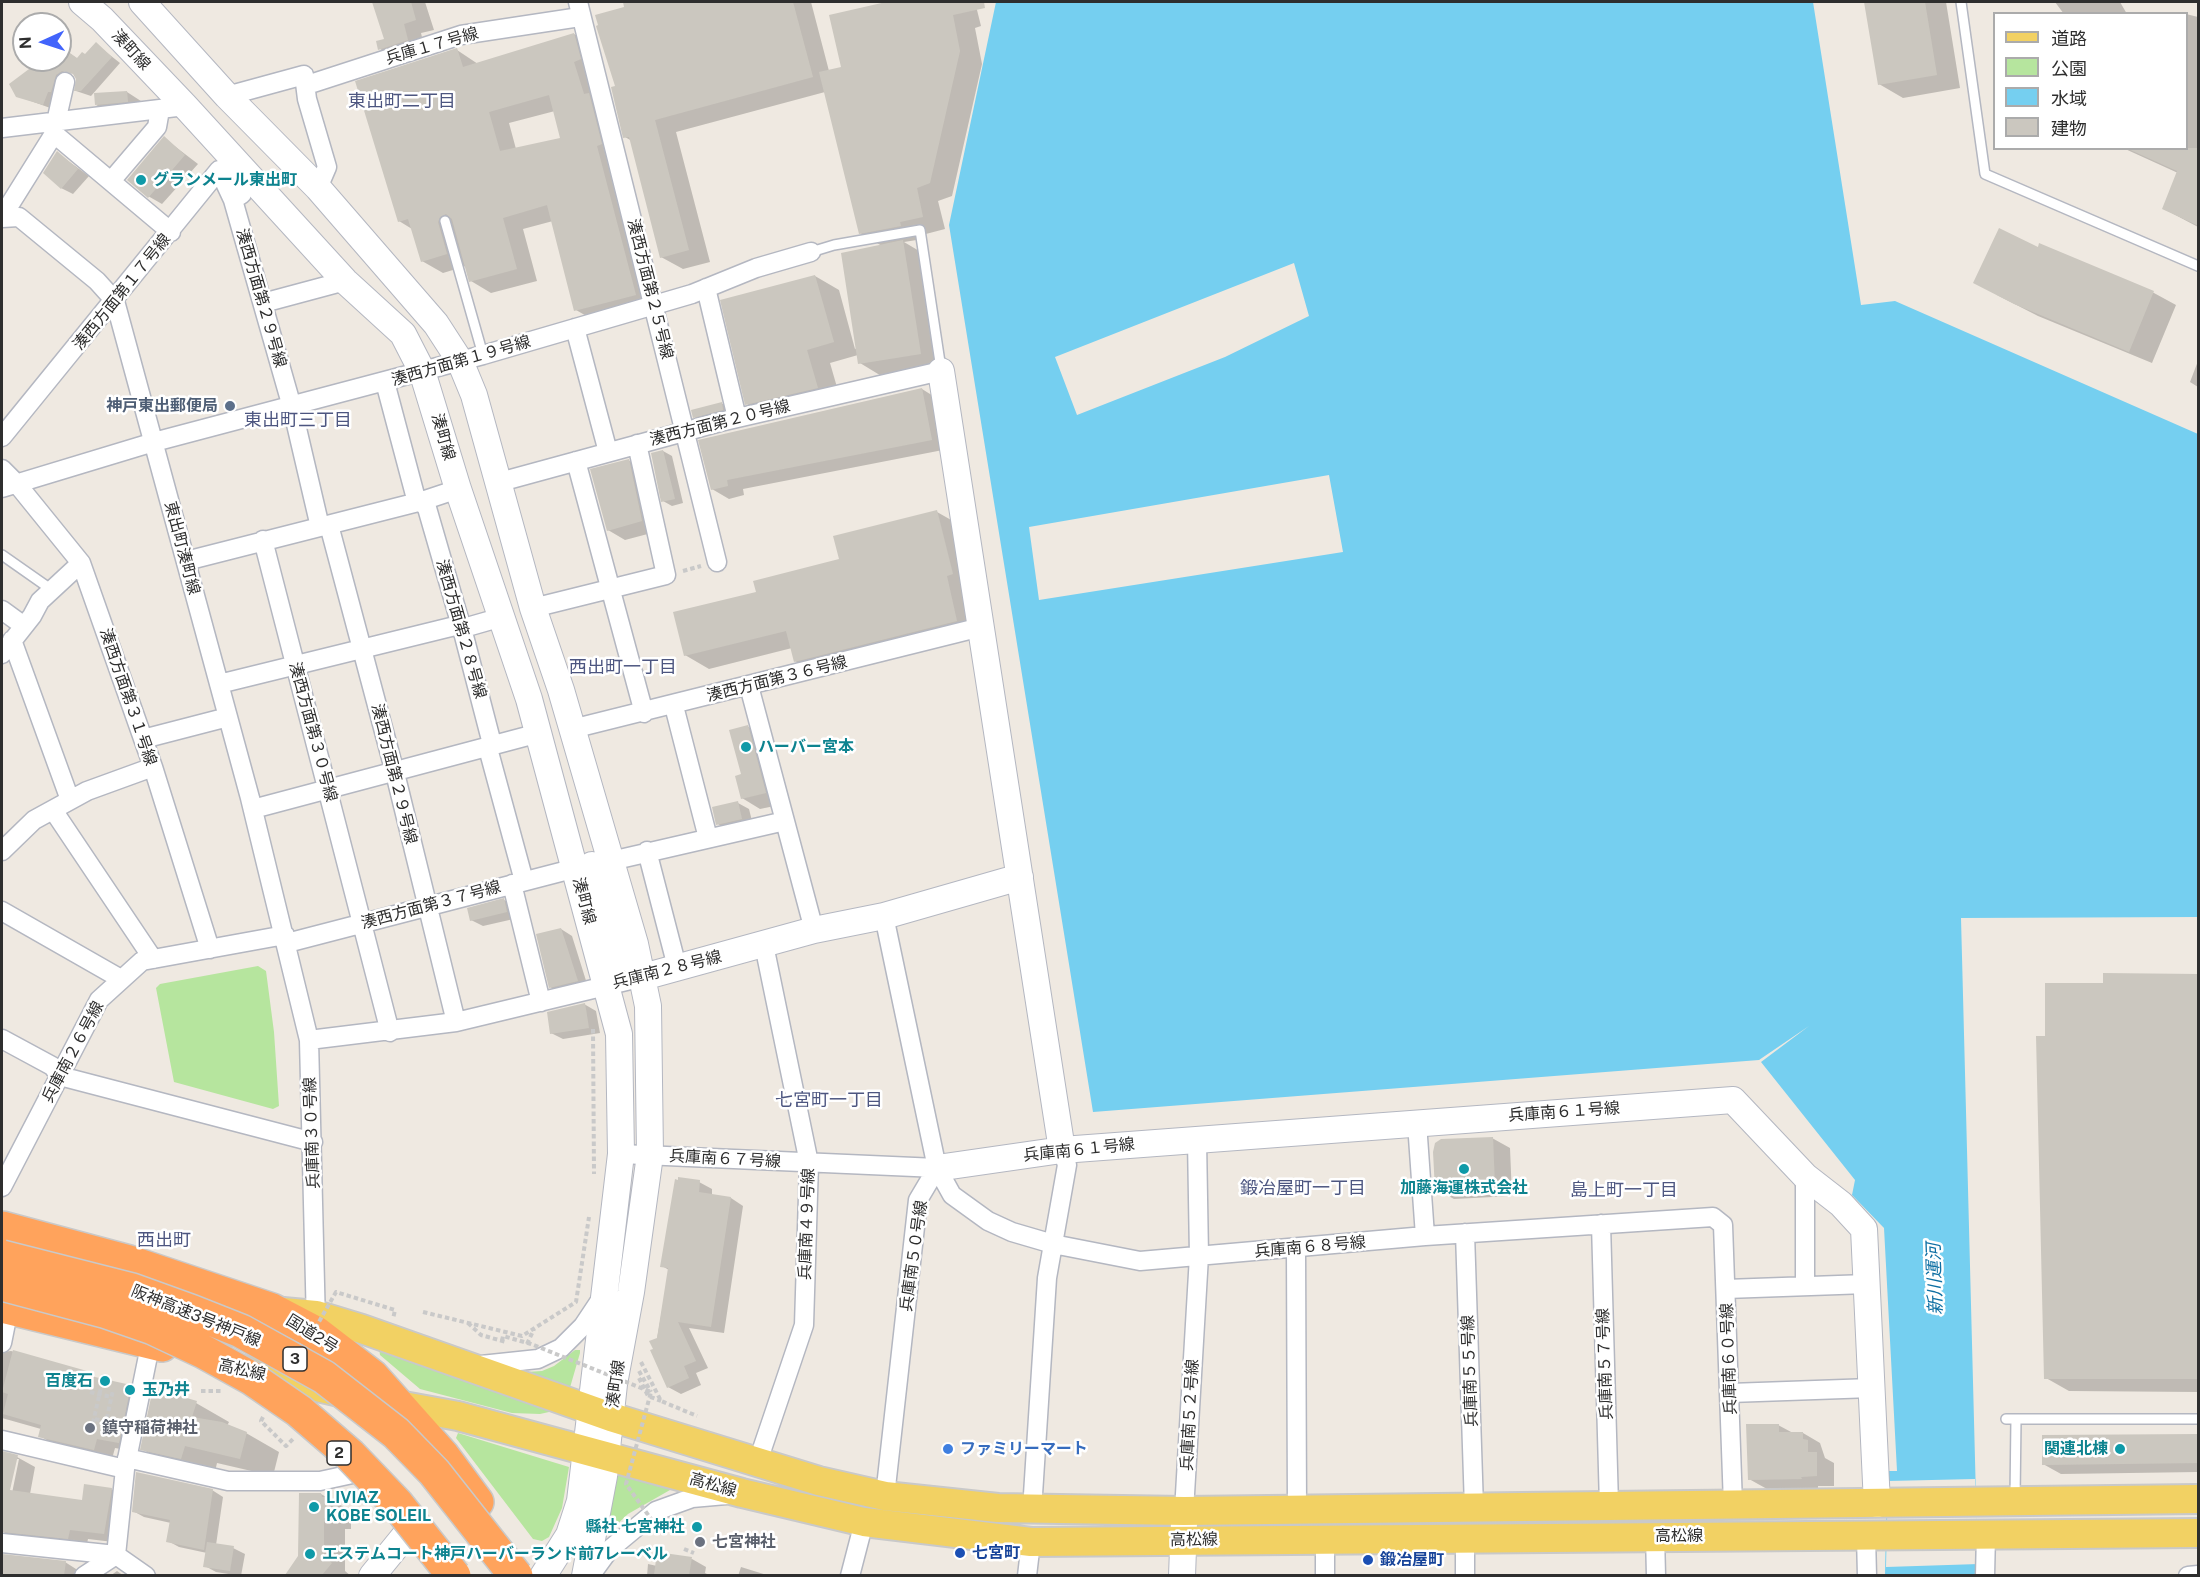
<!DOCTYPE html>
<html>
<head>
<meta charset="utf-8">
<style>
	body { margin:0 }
	#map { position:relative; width:2200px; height:1577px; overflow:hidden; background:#efe9e1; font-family:"Public Sans","Noto Sans JP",sans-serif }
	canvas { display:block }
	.frame { position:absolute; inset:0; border:3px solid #2e2e2e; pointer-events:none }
	.legend { position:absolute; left:1993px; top:12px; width:195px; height:138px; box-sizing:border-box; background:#fff; border:2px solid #ababab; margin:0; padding:8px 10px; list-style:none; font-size:18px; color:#2e2e2e }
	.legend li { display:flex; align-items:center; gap:12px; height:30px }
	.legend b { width:30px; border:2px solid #ababab }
	.north { position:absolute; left:12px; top:12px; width:60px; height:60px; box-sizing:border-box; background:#fff; border:2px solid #ababab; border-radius:50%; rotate:267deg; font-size:16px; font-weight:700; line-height:24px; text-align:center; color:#2e2e2e }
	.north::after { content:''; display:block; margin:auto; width:21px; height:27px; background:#4264fb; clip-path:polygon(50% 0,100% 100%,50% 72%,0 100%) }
</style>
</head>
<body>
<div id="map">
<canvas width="2200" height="1577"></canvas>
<div class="frame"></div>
<ul class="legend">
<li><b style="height:8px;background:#f2d163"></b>道路</li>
<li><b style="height:16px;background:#b6e59e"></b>公園</li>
<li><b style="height:16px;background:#75cff0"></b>水域</li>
<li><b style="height:16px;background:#cbc7bf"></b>建物</li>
</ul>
<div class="north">N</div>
</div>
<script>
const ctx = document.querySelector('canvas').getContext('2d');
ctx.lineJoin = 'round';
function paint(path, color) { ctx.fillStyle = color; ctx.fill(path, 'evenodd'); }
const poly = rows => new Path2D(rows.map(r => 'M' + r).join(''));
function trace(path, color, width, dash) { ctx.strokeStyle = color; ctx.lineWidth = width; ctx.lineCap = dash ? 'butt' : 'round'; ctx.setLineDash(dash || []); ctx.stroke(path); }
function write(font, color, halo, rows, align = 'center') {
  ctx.font = font + ' "Public Sans","Noto Sans JP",sans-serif'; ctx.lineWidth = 5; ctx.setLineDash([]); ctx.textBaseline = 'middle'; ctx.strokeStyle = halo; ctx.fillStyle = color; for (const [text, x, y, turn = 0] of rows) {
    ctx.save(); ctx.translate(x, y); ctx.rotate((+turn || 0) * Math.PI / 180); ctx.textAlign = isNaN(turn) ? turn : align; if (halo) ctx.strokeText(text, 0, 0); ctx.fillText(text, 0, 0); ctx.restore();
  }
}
const green = poly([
	[258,966,266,971,274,1032,279,1106,273,1109,174,1082,156,988,160,984],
	[379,1348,558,1410,540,1414,512,1413,420,1389,380,1355],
	[575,1350,580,1350,580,1353,569,1391,526,1372,542,1371,554,1366],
	[458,1433,569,1467,562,1508,549,1537,542,1541,533,1539,456,1438],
	[613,1472,671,1488,670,1490,628,1514,612,1529,604,1528]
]);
const water = poly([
	[996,2,1813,2,1861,305,1895,301,2198,434,2198,917,1961,918,1978,1575,1885,1575,1887,1471,1897,1471,1884,1228,1852,1195,1855,1180,1761,1062,1809,1026,1759,1060,1093,1112,949,225],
	[1294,263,1309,316,1225,357,1077,415,1055,357],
	[1329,475,1343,552,1039,600,1029,527]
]);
const pier = poly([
	[1975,1479,1979,1564,1886,1567,1888,1481]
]);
const shadow = poly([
	[374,2,425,2,434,30,421,33,425,50,398,59,380,49,386,40],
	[624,2,811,2,829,71,843,68,831,16,892,2,975,2,981,26,975,28,982,64,952,196,938,201,945,229,922,235,923,239,904,242,926,255,944,367,883,377,860,363,858,355,830,363,841,401,770,417,747,404,815,276,839,290,855,349,857,348,882,246,860,233,825,92,676,132,710,262,683,269,661,257,632,141,625,137,617,87,626,8],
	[1865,2,1946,2,1960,88,1903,98,1879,84],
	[2055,2,2120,2,2127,14,2064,14],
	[2186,14,2198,17,2198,227,2164,209,2178,173,2123,148,2186,148],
	[574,34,595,46,656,307,597,322,576,310,553,221,523,229,537,281,491,293,471,281,466,266,443,273,422,261,412,229,399,221,457,50,478,64],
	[555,111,562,139,516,149,509,123],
	[96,44,120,63,91,96,76,91,77,79,74,73,60,69,74,77,67,79,53,109,17,96,45,60,60,60,60,47,78,59,86,56],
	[127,92,144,103,114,115,96,105],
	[164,138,198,164,162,204,148,196],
	[57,153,89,176,73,194,61,188],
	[2040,245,2154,293,2176,305,2152,363,2038,316,1997,295],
	[2198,361,2198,387,2190,382],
	[922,389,938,399,948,449,743,489,744,495,729,499,712,489,700,441],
	[721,403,727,406,728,412,699,420,694,417],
	[663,451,672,456,683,503,672,506,663,501],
	[628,460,646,470,659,531,625,540,608,530],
	[937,512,960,525,980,634,819,675,795,661,792,648,709,669,685,655,758,593,841,561],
	[747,726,766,737,784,804,760,809,742,798],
	[738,803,749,809,753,825,729,831,718,824],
	[504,900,515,906,518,918,483,926,471,920],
	[561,929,572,936,588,987,562,994,550,987],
	[2198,975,2198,1392,2069,1391,2046,1378,2046,1038,2105,985],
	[584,1004,596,1011,600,1033,563,1039,551,1033],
	[1492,1138,1510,1148,1512,1196,1454,1199,1436,1189],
	[699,1182,712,1189,712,1195,731,1198,743,1206,724,1333,689,1328,708,1368,696,1373,701,1385,681,1394,668,1387,655,1350,669,1270,662,1266],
	[11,1351,86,1372,99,1380,130,1386,148,1397,137,1452,115,1448,112,1459,57,1446,40,1436,41,1429,2,1418,2,1352],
	[196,1403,229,1422,227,1426,246,1433,279,1452,273,1476,217,1463,214,1476,175,1468,142,1449],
	[1778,1425,1793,1433,1803,1433,1820,1443,1825,1458,1834,1463,1834,1486,1818,1486,1818,1489,1767,1489,1749,1479],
	[2198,1435,2198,1472,2061,1474,2043,1464],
	[2,1452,17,1457,35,1467,30,1494,84,1502,111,1489,129,1499,122,1543,88,1539,86,1548,20,1542,2,1531],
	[16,1459,19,1459,11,1498,8,1497],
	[212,1490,223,1497,216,1545,233,1548,245,1554,241,1576,216,1572,205,1566,207,1553,179,1547,168,1541,171,1523,144,1517,133,1511],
	[321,1494,351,1511,351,1529,345,1529,345,1571,351,1576,286,1576,300,1557],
	[2,1556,65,1562,87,1576,2,1576],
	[692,1559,706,1567,705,1573,709,1575,647,1576,648,1564,657,1566],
	[741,1567,770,1576,738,1576],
	[117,1571,124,1576,110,1576]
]);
const building = poly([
	[372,2,411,2,416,20,404,24,408,40,378,50,376,41,384,39],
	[623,2,793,2,813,77,655,120,689,250,660,258,629,137,623,138,611,87,615,86,596,26,598,25,595,15,624,7],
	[886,2,984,2,985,8,953,15,960,51,930,183,917,188,923,217,900,222,901,226,859,234,819,72,841,67,829,15],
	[1864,2,1925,2,1937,75,1878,85],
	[574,33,581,59,574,62,584,94,589,93,602,144,597,146,636,295,574,311,547,205,503,218,517,269,469,282,452,219,446,214,440,217,438,222,447,254,421,262,408,219,398,222,355,81,457,48,463,67],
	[549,95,560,138,500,151,489,112],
	[96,42,112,57,81,91,74,91,76,79,73,74,62,71,56,75,51,92,48,92,43,105,16,97,9,84,41,60,60,60,60,46,77,58,82,52,85,54],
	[127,91,128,102,95,105,94,93],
	[164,136,185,155,148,198,127,180],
	[2126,148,2199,148,2199,226,2162,209,2177,171],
	[57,151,78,169,61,189,43,173],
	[1999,228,2038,247,2039,243,2154,291,2129,352,2014,304,1973,283],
	[903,240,921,354,858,364,841,253],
	[815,275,834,342,807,350,818,388,745,405,720,300],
	[922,388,932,440,727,480,728,486,711,490,698,440],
	[722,402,723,410,693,418,691,410],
	[663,450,675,499,661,502,651,453],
	[629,459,642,521,607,531,590,469],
	[937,510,953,574,947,576,957,621,794,662,786,631,684,656,673,612,756,592,753,581,839,559,833,536],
	[748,725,766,793,741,799,735,776,741,774,729,730],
	[738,801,742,819,716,825,712,807],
	[504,898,507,912,470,921,467,908],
	[561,928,578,981,549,988,536,934],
	[2103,973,2199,974,2199,1379,2044,1379,2036,1036,2045,1036,2045,983,2103,983],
	[585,1003,589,1028,550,1034,547,1012],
	[1493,1137,1495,1187,1435,1190,1433,1152,1435,1143,1441,1139],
	[678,1177,700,1180,699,1192,731,1197,711,1327,678,1322,696,1361,684,1366,689,1378,667,1388,650,1350,653,1349,649,1341,657,1338,668,1268,660,1267,675,1179,678,1180],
	[13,1350,87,1371,95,1377,131,1385,119,1443,97,1439,94,1450,38,1437,41,1425,3,1414,8,1394,2,1392],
	[153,1388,197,1401,192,1417,222,1422,247,1432,240,1459,185,1446,181,1459,140,1450],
	[1746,1424,1779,1424,1779,1432,1803,1432,1803,1439,1808,1440,1808,1452,1817,1452,1817,1476,1801,1477,1802,1479,1748,1480],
	[2199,1434,2199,1463,2042,1465,2042,1435],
	[2,1451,18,1455,10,1490,82,1500,84,1484,112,1488,104,1534,70,1530,68,1539,2,1532],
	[136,1472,213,1489,204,1550,166,1542,170,1520,132,1512],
	[299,1493,321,1493,322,1497,329,1497,329,1518,324,1518,324,1557,332,1563,322,1575,285,1575,298,1556],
	[207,1542,234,1546,230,1571,203,1567],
	[657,1552,692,1557,689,1575,654,1575],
	[2,1554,66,1561,64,1575,2,1575]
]);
const path = poly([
	[683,571,701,566],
	[593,1029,594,1174],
	[423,1312,522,1336,576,1302,589,1217],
	[468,1323,481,1335,506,1342],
	[527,1344,534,1329],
	[641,1362,661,1401,697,1416],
	[639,1371,651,1392],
	[639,1378,648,1396,661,1401],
	[90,1384,93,1372],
	[201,1391,221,1391],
	[90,1392,111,1397],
	[95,1419,106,1422,113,1390],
	[93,1423,104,1374],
	[684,1549,694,1553]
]);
const lane = poly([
	[1961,2,1985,174,2198,266],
	[445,221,483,355],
	[811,252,834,245,920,230,941,369],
	[2,555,52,590],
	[2006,1419,2198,1419],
	[2015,1498,2016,1419]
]);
const street = poly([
	[578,2,717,562],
	[307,85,461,35,580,17],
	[227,96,304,75,307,99,327,167,318,188],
	[56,122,65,82],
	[2,128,185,106],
	[111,181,157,127,160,110],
	[242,194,233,200,292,407,320,527],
	[2,217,52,137,58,137,171,232],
	[2,218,19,217,97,281,115,301,250,798,309,1040,316,1325],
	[706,288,737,418],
	[263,303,345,281],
	[575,328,608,452],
	[385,382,415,495,427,508,464,636,491,740,489,752,524,881],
	[2,437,219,170,233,200],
	[576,461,644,713],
	[2,469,17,484,81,563,153,767,210,949],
	[500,482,720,422,941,371],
	[2,488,154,442,483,355,692,294,756,268,811,252],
	[329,525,395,773,456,1022],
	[263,540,390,1032],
	[186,561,422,501,458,489],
	[533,608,666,575,637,444],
	[2,610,24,626],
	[12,640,70,800],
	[2,654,32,616,40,601,81,563],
	[219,684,455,626,467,627,502,617],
	[749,686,814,930],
	[674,706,708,838],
	[572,729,981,627],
	[143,739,228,717],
	[253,809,539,733],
	[53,810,153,959],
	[2,851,34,820,87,791,153,767],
	[647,851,677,967],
	[611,861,785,821],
	[512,884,541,1002],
	[2,911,121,979],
	[884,916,937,1168,952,1195,988,1221,1012,1232,1053,1244,1140,1261,1425,1236,1713,1217,1723,1225,1733,1505],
	[287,943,576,868],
	[2,1039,52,1066,60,1076,313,1142],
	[309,1040,456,1022,643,977],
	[1417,1123,1425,1236],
	[621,1154,937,1168],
	[2,1187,99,1000,142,961,285,935],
	[1601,1224,1609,1505],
	[1465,1233,1474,1508],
	[1296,1249,1297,1510],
	[1805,1286,1805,1176],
	[1726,1289,1867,1284],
	[2,1343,9,1308],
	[481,1365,538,1359,561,1348,583,1326,601,1299],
	[1730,1393,1872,1388],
	[2,1440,125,1469],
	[127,1458,228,1481,320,1481,357,1473],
	[757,1464,804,1325,809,1163,764,945],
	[885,1496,918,1200,937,1168],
	[1032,1510,1047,1278,1067,1165,1062,1150],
	[1184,1511,1199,1256,1197,1140],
	[1655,1535,1656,1576],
	[1866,1536,1867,1576],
	[1325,1538,1325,1576],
	[2,1543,116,1555,146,1576],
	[84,1576,116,1555,125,1469,151,1341],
	[590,1576,609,1550,656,1511,692,1498,726,1495],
	[850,1576,864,1522],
	[1027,1576,1031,1542],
	[1465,1576,1465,1537],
	[1985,1576,1986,1534],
	[2188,1576,2198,1575]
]);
const secondary = poly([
	[82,2,102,19,185,106,345,281,403,334,422,371,458,489,529,699,619,1034,621,1154,580,1501,569,1535,543,1576],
	[142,2,227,96,318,188,436,324,460,361,474,395,533,608,561,690,635,944,648,1006,650,1155,631,1292,614,1384,604,1476,585,1576],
	[941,371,1062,1150],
	[592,865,617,949,607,985],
	[635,962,643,977,814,930,884,916,1020,877],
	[937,1168,1062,1150,1733,1100,1805,1176,1841,1204,1864,1229,1877,1504],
	[372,1576,407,1533],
	[1182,1576,1184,1522]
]);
const primary = poly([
	[283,1312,316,1315,362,1329,611,1417,819,1481,885,1496,998,1508,1184,1511,2198,1499],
	[244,1370,339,1392],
	[387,1403,458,1416,742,1493,864,1522,1031,1542,2198,1533]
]);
const highway = poly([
	[2,1228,129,1262,272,1310,316,1333,372,1376,443,1456,477,1502],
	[2,1306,162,1345]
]);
const pathBridge = poly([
	[308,1341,336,1292,395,1310,393,1319],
	[502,1341,503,1336,531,1344,651,1392,626,1484,656,1526],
	[263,1417,261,1421,286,1446,293,1439]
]);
const highwayBridge = poly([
	[2,1257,132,1290,193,1312,241,1331,324,1377,396,1433,434,1472,516,1576],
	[2,1284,104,1311,153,1328,204,1352,251,1378,299,1411,350,1455,397,1504,454,1576]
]);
const markers = [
	[141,180,6,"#0f9aa8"],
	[230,406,6,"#5c6f8a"],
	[746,747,6,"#0f9aa8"],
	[1464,1169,6,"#0f9aa8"],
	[105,1381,6,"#0f9aa8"],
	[130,1390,6,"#0f9aa8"],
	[90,1428,6,"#6b7280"],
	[948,1449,6,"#3f7fe0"],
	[2120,1449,6,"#0f9aa8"],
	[314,1507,6,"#0f9aa8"],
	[697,1527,6,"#0f9aa8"],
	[700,1542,6,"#6b7280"],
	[960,1553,6,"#1a4fb4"],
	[310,1554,6,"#0f9aa8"],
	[1368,1560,6,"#1a4fb4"]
];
const shields = [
	[295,1359,24],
	[339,1453,24]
];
const shieldNames = [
	["3",295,1359],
	["2",339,1453]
];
const streetNames = [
	["兵庫１７号線",432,46,-16],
	["湊町線",131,50,47],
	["湊西方面第２５号線",650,289,76],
	["湊西方面第１７号線",122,292,-51],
	["湊西方面第２９号線",261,298,74],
	["湊西方面第１９号線",461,361,-16],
	["湊西方面第２０号線",720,423,-14],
	["湊町線",443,437,74],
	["東出町湊町線",182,548,75],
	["湊西方面第２８号線",461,629,74],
	["湊西方面第３６号線",777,679,-14],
	["湊西方面第３１号線",128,697,71],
	["湊西方面第３０号線",313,732,75],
	["湊西方面第２９号線",394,774,76],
	["湊町線",584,901,75],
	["湊西方面第３７号線",431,905,-15],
	["兵庫南２８号線",667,970,-14],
	["兵庫南２６号線",73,1052,-62],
	["兵庫南６１号線",1564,1112,-4],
	["兵庫南３０号線",312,1133,-92],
	["兵庫南６１号線",1079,1150,-6],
	["兵庫南６７号線",725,1159,3],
	["兵庫南４９号線",807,1224,-88],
	["兵庫南６８号線",1310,1247,-5],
	["兵庫南５０号線",914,1256,-82],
	["阪神高速3号神戸線",196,1316,22],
	["国道2号",312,1334,32],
	["兵庫南６０号線",1729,1359,-92],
	["兵庫南５７号線",1605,1364,-92],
	["高松線",242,1370,13],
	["兵庫南５５号線",1470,1371,-92],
	["湊町線",616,1384,-82],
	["兵庫南５２号線",1190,1415,-87],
	["高松線",713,1485,16],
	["高松線",1679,1536],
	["高松線",1194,1540,-1]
];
const cultureNames = [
	["グランメール東出町",153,180],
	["ハーバー宮本",758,747],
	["加藤海運株式会社",1464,1188,"center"],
	["百度石",93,1381,"right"],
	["玉乃井",142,1390],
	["関連北棟",2108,1449,"right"],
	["LIVIAZ",326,1498],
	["KOBE SOLEIL",326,1516],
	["縣社 七宮神社",685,1527,"right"],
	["エステムコート神戸ハーバーランド前7レーベル",322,1554]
];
const serviceNames = [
	["神戸東出郵便局",218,406]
];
const worshipNames = [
	["鎮守稲荷神社",102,1428],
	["七宮神社",712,1542]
];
const shopNames = [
	["ファミリーマート",960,1449]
];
const transitNames = [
	["七宮町",972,1553],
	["鍛冶屋町",1380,1560]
];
const neighbourhoodNames = [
	["東出町二丁目",402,101],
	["東出町三丁目",298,420],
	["西出町一丁目",623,667],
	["七宮町一丁目",829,1100],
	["鍛冶屋町一丁目",1303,1188],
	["島上町一丁目",1624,1190],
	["西出町",164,1240]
];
const waterNames = [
	["新川運河",1935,1279,-92]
];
paint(green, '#b6e59e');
paint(water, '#75cff0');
paint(pier, '#efe9e1');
paint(shadow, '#0003');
paint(building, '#cbc7bf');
trace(lane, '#b4b7c1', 12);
trace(street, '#b4b7c1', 21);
trace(secondary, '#b4b7c1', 28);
trace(primary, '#c9c9c9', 32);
trace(highway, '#c9c9c9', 36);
trace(path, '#c9c9c9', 4, [4.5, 3]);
trace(lane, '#fff', 9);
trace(street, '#fff', 18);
trace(secondary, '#fff', 26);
trace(primary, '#f2d163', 28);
trace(highway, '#ffa35c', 33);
trace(highwayBridge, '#c9c9c9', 36, []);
trace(pathBridge, '#c9c9c9', 4, [4.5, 3]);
trace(highwayBridge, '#ffa35c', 33);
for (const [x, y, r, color] of markers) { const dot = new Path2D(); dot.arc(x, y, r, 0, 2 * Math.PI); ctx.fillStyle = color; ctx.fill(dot); trace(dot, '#fff', 2); }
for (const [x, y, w] of shields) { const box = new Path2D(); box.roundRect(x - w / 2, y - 12, w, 24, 4.5); ctx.fillStyle = '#fff'; ctx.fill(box); trace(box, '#2e2e2e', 1.5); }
write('bold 15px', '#2e2e2e', null, shieldNames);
write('16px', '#2e2e2e', '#fff', streetNames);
write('bold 16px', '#0d838f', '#fff', cultureNames, 'left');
write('bold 16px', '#4e5e75', '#fff', serviceNames, 'right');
write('bold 16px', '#5b616d', '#fff', worshipNames, 'left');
write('bold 16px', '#366cbe', '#fff', shopNames, 'left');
write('bold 16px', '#164399', '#fff', transitNames, 'left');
write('18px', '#4d5680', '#fff', neighbourhoodNames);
write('italic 18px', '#0d6fa3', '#fff', waterNames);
</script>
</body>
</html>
